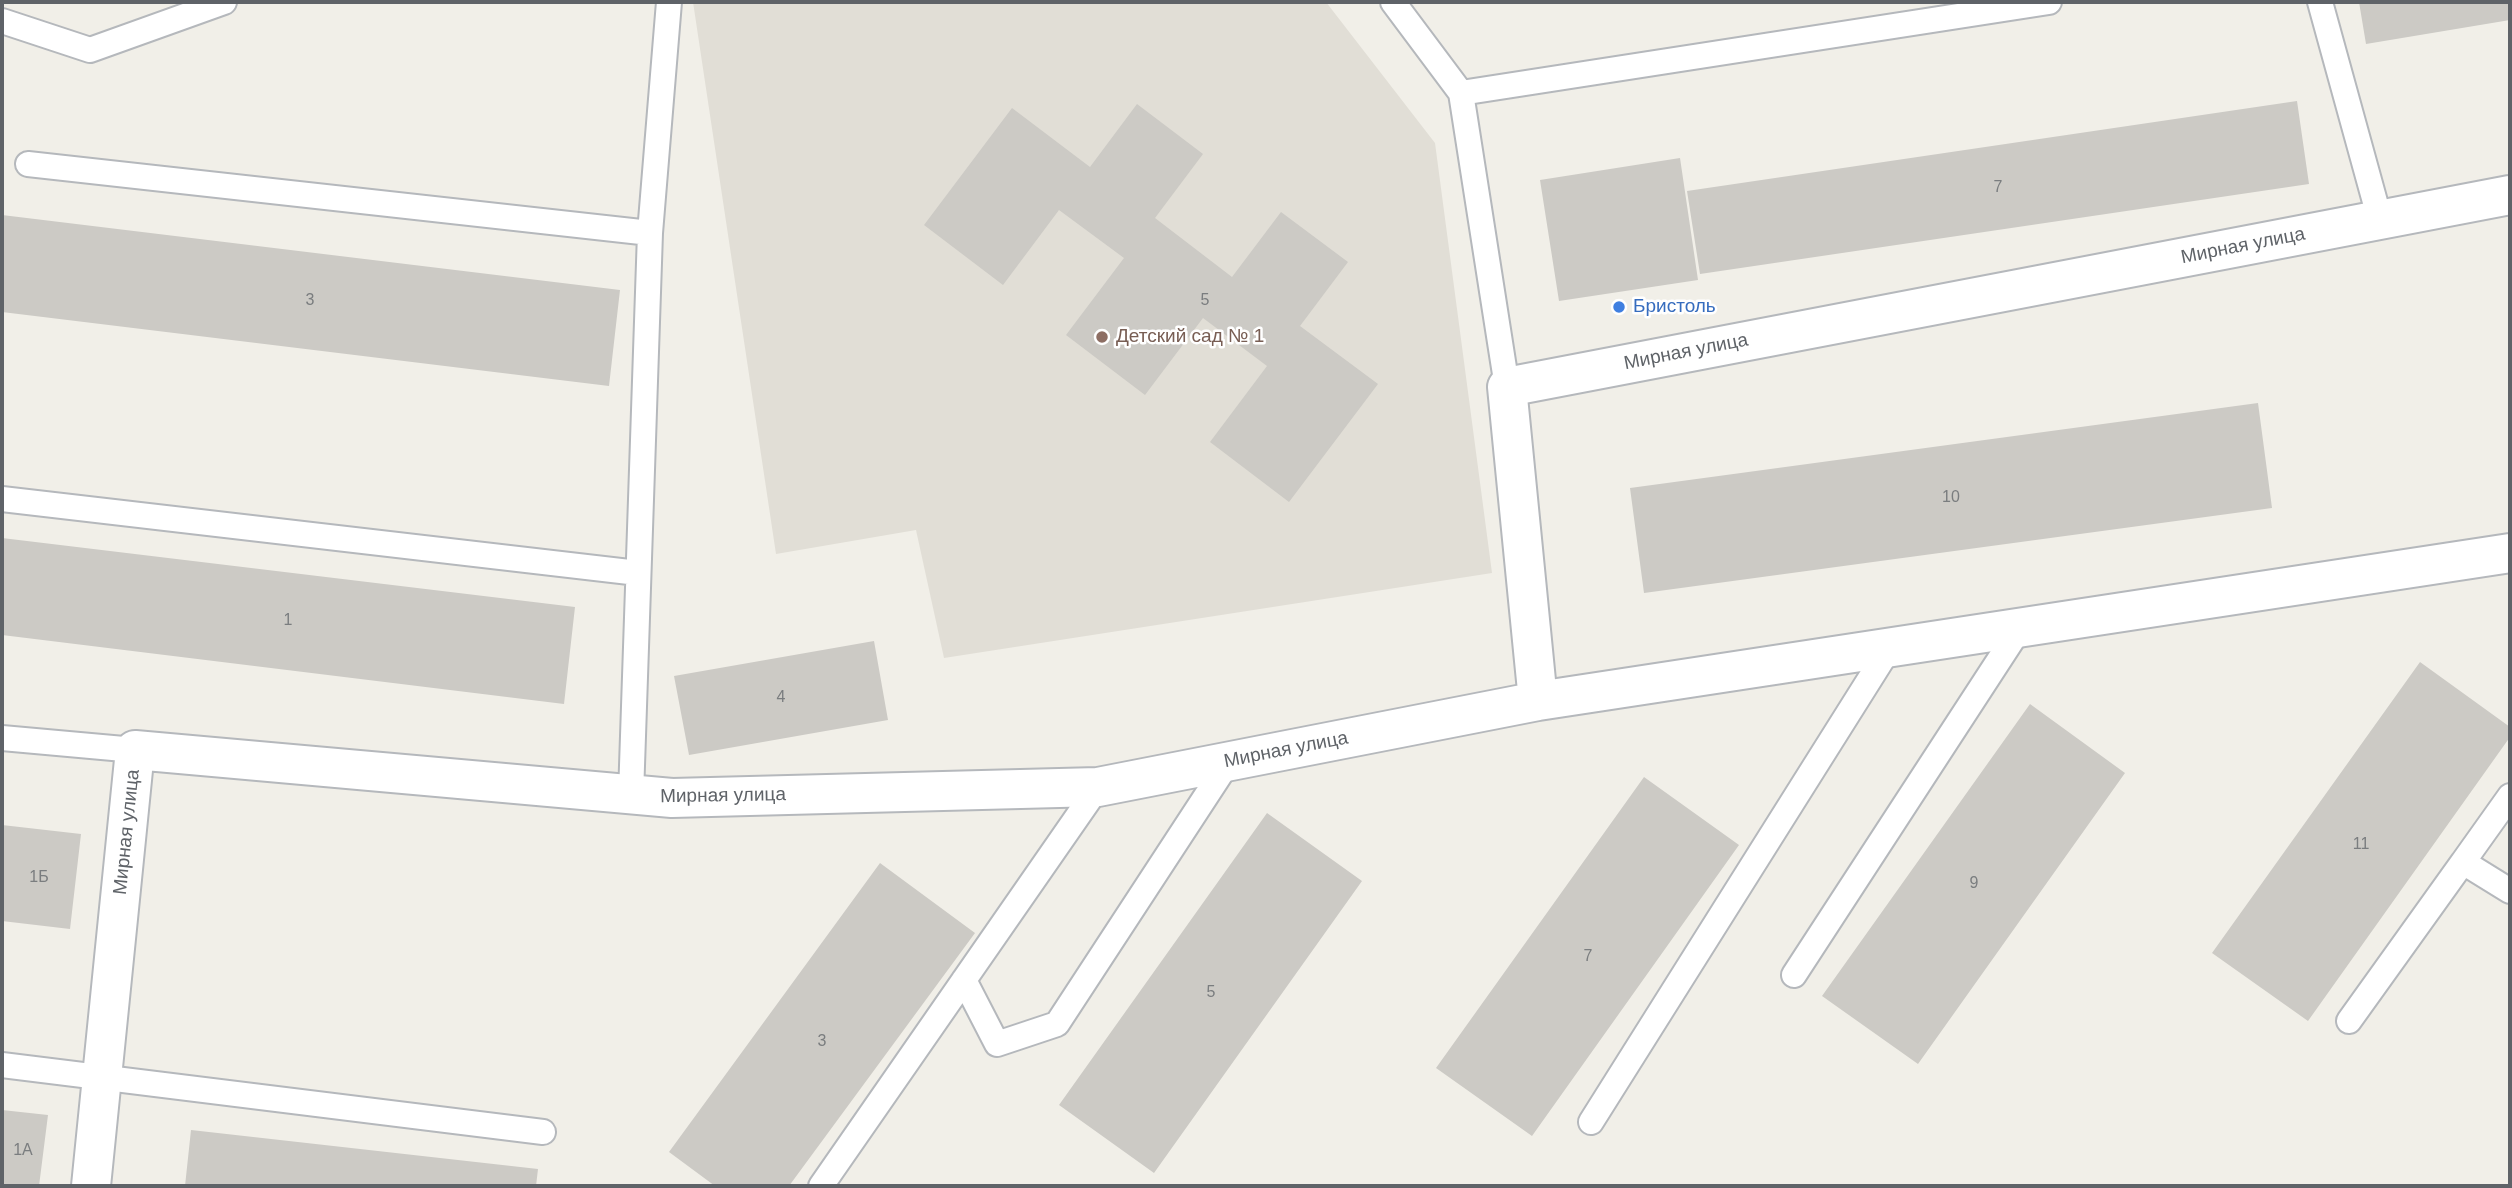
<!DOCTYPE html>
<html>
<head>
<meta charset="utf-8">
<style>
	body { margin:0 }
	#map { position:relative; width:2512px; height:1188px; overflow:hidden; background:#f1efe8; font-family:Helvetica,sans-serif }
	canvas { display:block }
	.frame { position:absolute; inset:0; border:4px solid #5f6368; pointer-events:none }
</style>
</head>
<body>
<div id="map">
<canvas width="2512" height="1188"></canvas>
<div class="frame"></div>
</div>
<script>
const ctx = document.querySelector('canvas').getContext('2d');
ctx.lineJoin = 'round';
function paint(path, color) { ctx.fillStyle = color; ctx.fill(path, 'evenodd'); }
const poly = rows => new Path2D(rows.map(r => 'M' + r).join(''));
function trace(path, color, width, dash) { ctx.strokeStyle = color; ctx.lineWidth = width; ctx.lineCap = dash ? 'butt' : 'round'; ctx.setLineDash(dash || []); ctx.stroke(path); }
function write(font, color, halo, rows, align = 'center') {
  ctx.font = font + ' Helvetica,sans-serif'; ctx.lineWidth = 5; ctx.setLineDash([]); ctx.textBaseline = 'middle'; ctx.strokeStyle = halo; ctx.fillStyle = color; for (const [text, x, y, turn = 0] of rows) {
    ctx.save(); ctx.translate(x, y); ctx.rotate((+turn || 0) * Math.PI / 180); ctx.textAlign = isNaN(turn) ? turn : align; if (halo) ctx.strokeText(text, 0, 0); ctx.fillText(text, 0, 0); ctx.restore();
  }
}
const education = poly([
	[693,2,1326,2,1435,143,1492,573,944,658,916,530,776,554]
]);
const building = poly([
	[2359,2,2510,2,2510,20,2366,44],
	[2297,101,2309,184,1700,274,1687,191],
	[1137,104,1203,154,1155,218,1232,277,1281,212,1348,262,1300,326,1378,384,1289,502,1210,442,1267,366,1203,318,1145,395,1066,335,1124,258,1059,210,1003,285,924,225,1012,108,1090,167],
	[1680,158,1698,280,1559,301,1540,180],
	[2,215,620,290,609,386,2,312],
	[2258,403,2272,508,1644,593,1630,488],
	[2,538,575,607,564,704,2,635],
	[874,641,888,720,689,755,674,676],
	[2420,662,2510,727,2510,737,2308,1021,2212,953],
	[2030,704,2125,773,1918,1064,1822,996],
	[1644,777,1739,845,1532,1136,1436,1068],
	[1267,813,1362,881,1154,1173,1059,1105],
	[2,825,81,834,70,929,2,921],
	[880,863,975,933,789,1186,715,1186,669,1152],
	[2,1110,48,1115,39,1186,2,1186],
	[191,1130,538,1169,536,1186,185,1186]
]);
const service = poly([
	[1393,2,1461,93,1507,387],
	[2320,2,2380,220],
	[2,21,90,50,224,2],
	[1461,93,2049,2],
	[28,164,650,233],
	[2,499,638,573],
	[2,738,135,750],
	[631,795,650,233,669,2],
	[2463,862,2510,796],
	[1794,975,2020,628],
	[964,980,997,1044,1057,1024,1229,761],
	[2349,1021,2463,862,2510,891],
	[2,1065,543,1132],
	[1591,1122,1890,647],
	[821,1186,1098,787]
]);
const minor = poly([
	[1538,701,2510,553],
	[91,1186,135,750,672,798,1098,787,1538,701,1507,387,2510,195]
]);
const markers = [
	[1619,307,7,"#3f7fe0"],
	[1102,337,7,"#8d6e63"]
];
const numberNames = [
	["7",1998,188],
	["3",310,301],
	["5",1205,301],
	["10",1951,498],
	["1",288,621],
	["4",781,698],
	["11",2361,845],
	["1Б",39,878],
	["9",1974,884],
	["7",1588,957],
	["5",1211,993],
	["3",822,1042],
	["1А",23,1151]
];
const streetNames = [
	["Мирная улица",2243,246,-11],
	["Мирная улица",1686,352,-11],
	["Мирная улица",1286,750,-11],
	["Мирная улица",723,796,-1],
	["Мирная улица",127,832,-84]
];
const shopNames = [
	["Бристоль",1633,307]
];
const educationNames = [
	["Детский сад № 1",1116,337]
];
paint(education, '#e1ded6');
paint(building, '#cccac5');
trace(service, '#b5b8bc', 28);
trace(minor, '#b5b8bc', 42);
trace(service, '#fff', 24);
trace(minor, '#fff', 38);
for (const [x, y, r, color] of markers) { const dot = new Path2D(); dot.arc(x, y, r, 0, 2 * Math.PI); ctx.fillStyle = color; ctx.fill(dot); trace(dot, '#fff', 2.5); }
write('16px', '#7a7d7f', null, numberNames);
write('19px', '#5f6368', '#fff', streetNames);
write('19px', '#366cbe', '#fff', shopNames, 'left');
write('19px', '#785e54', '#fff', educationNames, 'left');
</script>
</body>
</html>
